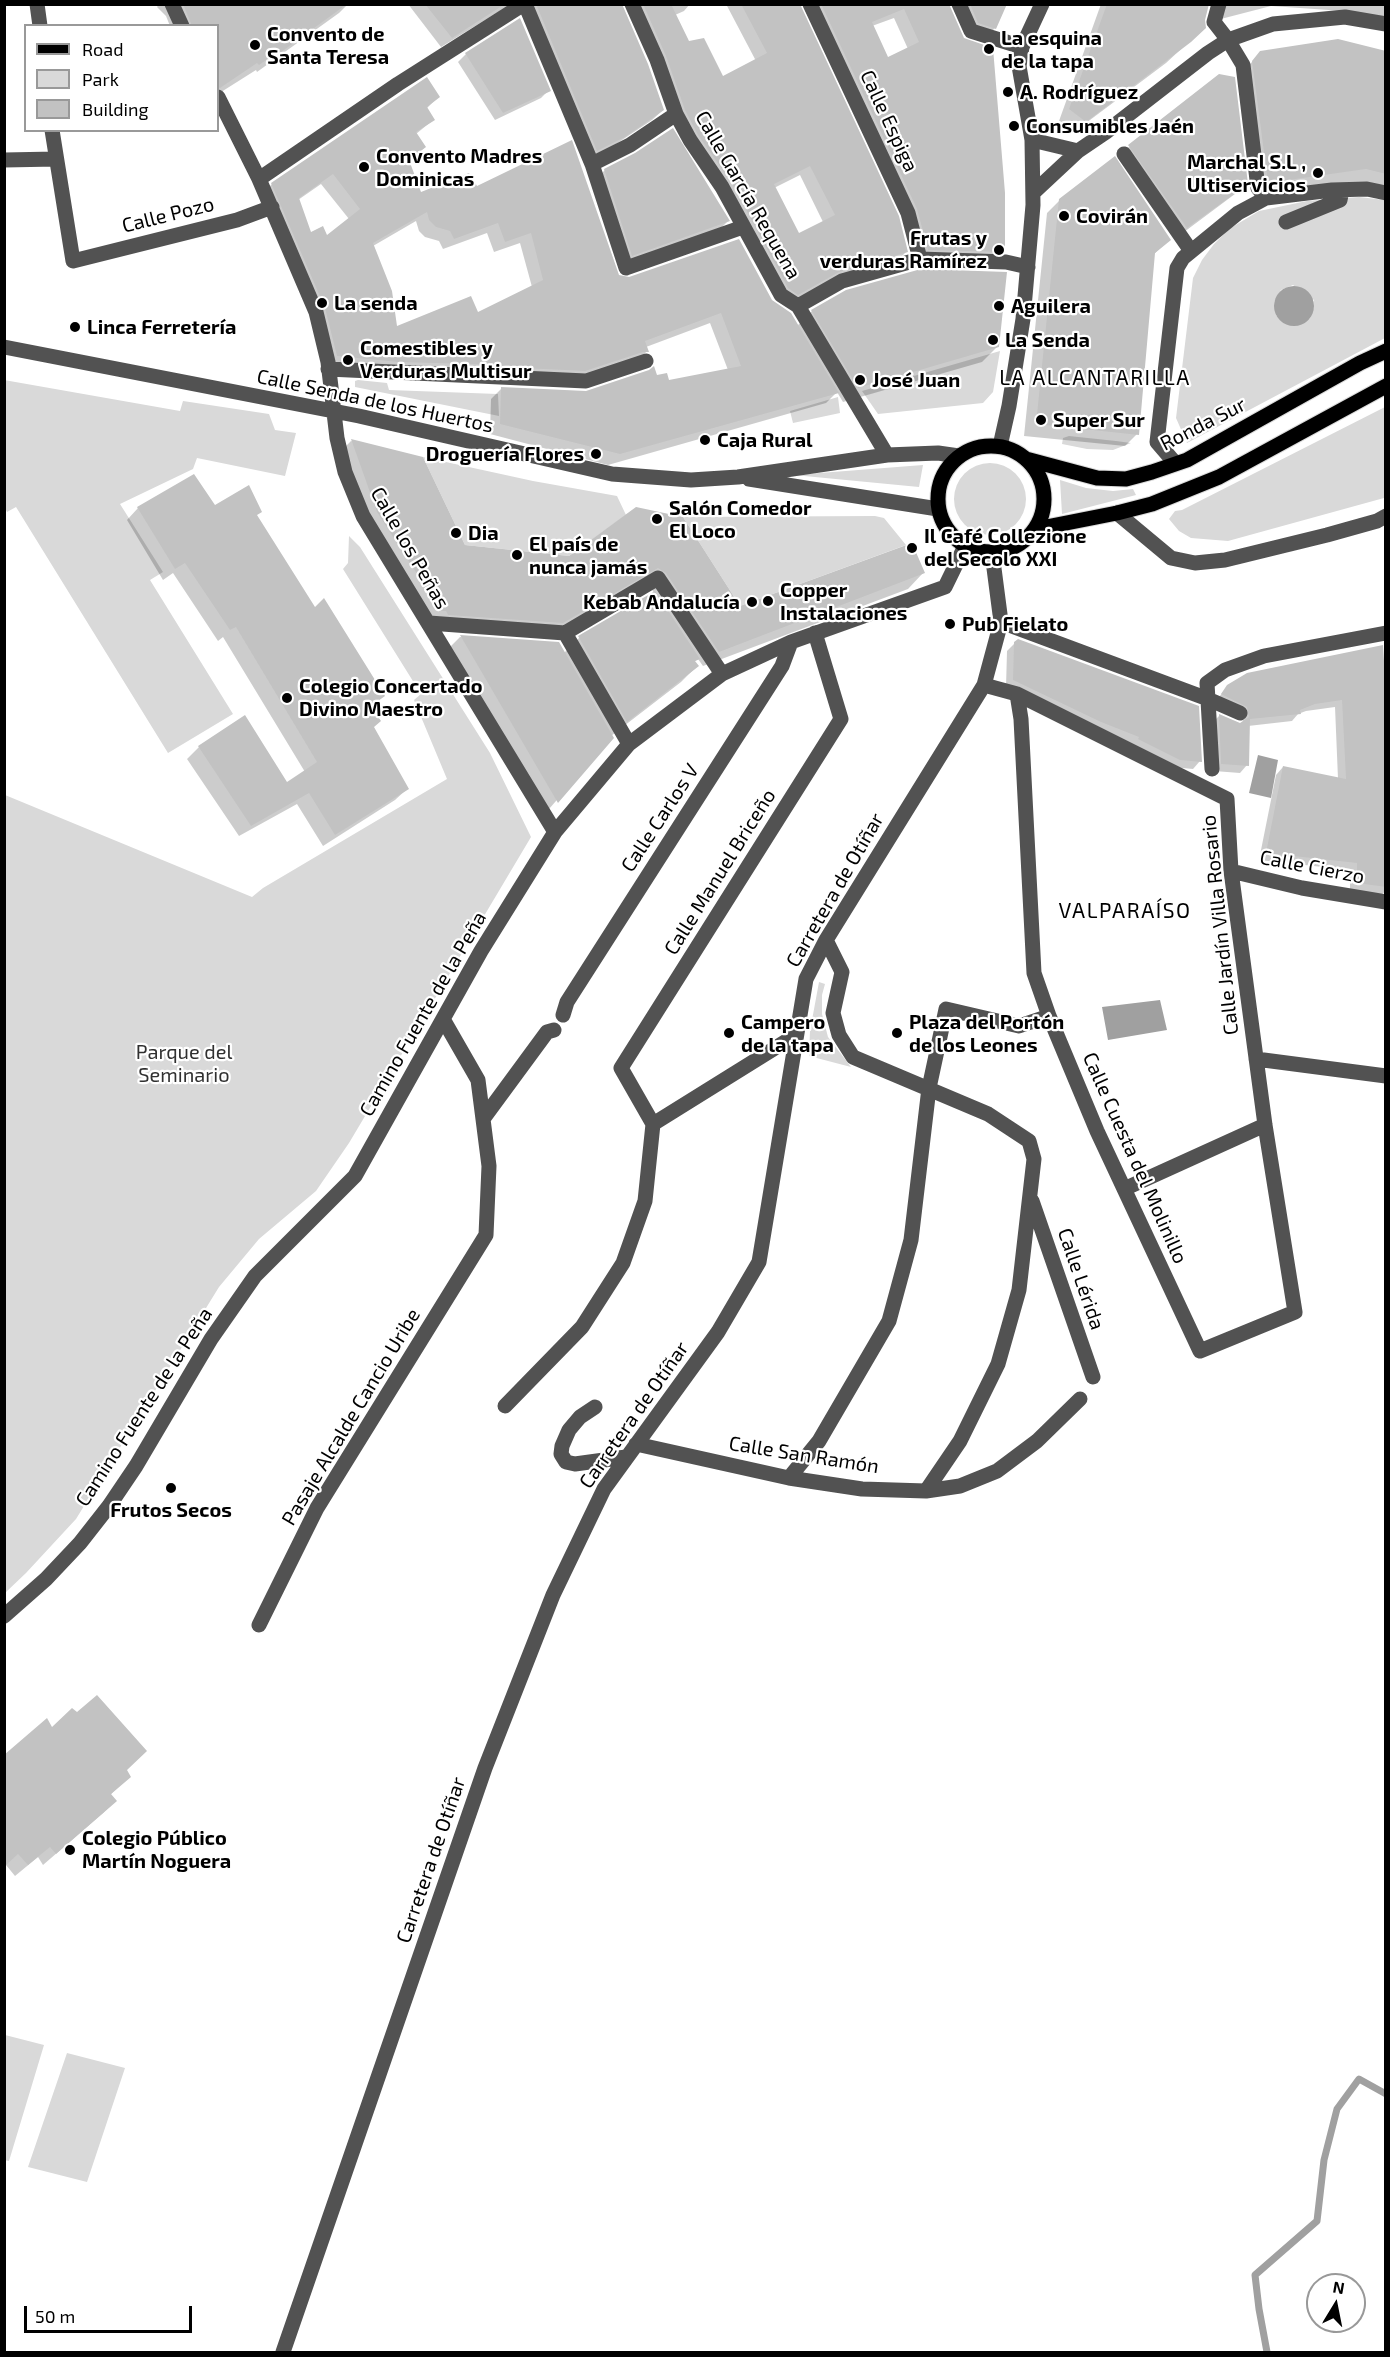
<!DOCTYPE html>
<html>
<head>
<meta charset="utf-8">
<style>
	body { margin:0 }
	#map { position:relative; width:1390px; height:2357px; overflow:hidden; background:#fff; font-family:"Exo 2",sans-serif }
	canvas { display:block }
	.frame { position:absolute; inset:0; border:6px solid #000; pointer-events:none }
	.legend { position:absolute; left:24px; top:24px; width:195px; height:108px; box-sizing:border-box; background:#fff; border:2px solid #999; margin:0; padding:8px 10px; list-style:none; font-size:18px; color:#000 }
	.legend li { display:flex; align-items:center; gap:12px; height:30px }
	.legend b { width:30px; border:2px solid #999 }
	.north { position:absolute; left:1306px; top:2273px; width:60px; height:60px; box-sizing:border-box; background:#fff; border:2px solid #999; border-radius:50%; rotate:10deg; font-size:16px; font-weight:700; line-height:24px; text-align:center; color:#000 }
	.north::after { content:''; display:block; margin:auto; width:21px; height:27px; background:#000; clip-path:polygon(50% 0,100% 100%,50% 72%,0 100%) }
	.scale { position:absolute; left:24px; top:2306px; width:168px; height:27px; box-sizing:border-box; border:3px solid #000; border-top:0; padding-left:8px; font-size:18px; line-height:21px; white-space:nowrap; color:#000; -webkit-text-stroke:4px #fff; paint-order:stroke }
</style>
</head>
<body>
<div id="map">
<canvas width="1390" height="2357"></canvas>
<div class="frame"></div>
<ul class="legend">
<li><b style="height:8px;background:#000"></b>Road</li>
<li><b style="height:16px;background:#d9d9d9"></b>Park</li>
<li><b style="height:16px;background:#c2c2c2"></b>Building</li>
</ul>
<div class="north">N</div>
<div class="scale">50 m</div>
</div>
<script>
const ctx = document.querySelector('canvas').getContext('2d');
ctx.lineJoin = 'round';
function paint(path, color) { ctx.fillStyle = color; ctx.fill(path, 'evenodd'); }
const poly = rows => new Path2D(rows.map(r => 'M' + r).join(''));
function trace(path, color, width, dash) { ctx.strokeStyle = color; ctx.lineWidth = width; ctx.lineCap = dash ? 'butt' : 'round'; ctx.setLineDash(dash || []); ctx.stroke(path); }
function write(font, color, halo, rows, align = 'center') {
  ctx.font = font + ' "Exo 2",sans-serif'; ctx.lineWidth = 4.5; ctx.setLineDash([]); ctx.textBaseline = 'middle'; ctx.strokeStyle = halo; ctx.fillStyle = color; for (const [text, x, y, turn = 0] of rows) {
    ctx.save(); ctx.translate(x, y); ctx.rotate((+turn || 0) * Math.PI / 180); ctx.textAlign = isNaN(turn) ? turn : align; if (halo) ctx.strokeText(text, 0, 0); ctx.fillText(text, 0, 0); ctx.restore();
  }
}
const green = poly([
	[1359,197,1385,200,1385,338,1187,443,1176,418,1193,278,1202,260,1214,244,1229,229,1259,211,1307,201],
	[1293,285,1314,300,1314,307,1310,318,1299,325,1286,324,1280,320,1276,315,1274,302,1281,290],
	[1000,351,993,392,983,403,878,414,862,391],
	[4,380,180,411,183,401,269,414,275,430,296,433,285,476,197,458,193,469,120,504,163,572,150,580,233,714,168,753,16,507,7,512,5,508,6,492],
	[358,380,387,383,389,390,498,394,499,416,355,387,355,381],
	[838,397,840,413,793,423,790,411],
	[1385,407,1384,498,1228,541,1191,538,1179,531,1169,519,1175,511,1182,510],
	[1069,436,1116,441,1131,443,1113,450,1087,449,1062,444,1063,438],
	[423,457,533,481,617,496,626,515,569,556,465,545],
	'954 499a36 36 0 1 1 72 0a36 36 0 1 1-72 0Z',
	[923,465,919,487,794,475],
	[1060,480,1086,488,1113,491,1133,489,1136,495,1062,514],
	[875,516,884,518,906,545,740,606,683,517],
	[349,536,360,547,490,753,531,837,349,1143,316,1191,259,1239,219,1287,76,1519,26,1573,5,1593,5,795,252,897,263,888,447,779,414,700,421,694,343,569,348,563],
	[819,982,825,984,822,995,822,1014,828,1037,851,1067,809,1056,810,1031],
	[5,2035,44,2045,9,2161,4,2160],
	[67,2053,125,2068,87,2182,28,2167]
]);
const water = poly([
	'1274 306a20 20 0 1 1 40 0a20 20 0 1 1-40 0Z',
	[1258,755,1278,760,1271,798,1249,793],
	[1160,1000,1167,1030,1108,1040,1102,1007]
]);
const shadow = poly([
	[159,4,348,4,339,13,257,72,256,70,218,94,218,26,170,26,166,16,157,7],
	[408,4,511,4,441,47],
	[517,4,690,4,684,11,675,15,688,42,722,78,756,61,726,4,1005,4,995,28,985,38,954,5,949,5,1003,252,993,262,918,259,907,219,805,5,800,5,906,252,896,262,787,304,778,298,628,6,622,5,663,110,652,120,613,146,587,160,521,7],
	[894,18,908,49,887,59,872,26],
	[800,175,823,222,798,235,774,188],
	[1101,4,1386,4,1386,20,1343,11,1271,6,1217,20,1216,8,1207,5,1193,38,1166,63,1074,132,1059,121],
	[1386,52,1386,190,1352,182,1255,196,1247,67,1261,53],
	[466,54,549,90,541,98,495,120,458,62],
	[438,97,426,109,433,120,416,134,425,147,408,162,420,194,476,188,618,276,771,301,797,326,812,311,998,346,982,362,843,402,837,392,826,403,608,465,490,434,491,399,502,388,586,392,656,377,668,381,728,370,710,323,646,347,647,351,637,362,573,381,326,366,315,320,261,195,272,184],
	[321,184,349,219,326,238,310,234,298,200],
	[416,221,419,231,425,237,439,241,443,249,487,233,494,252,520,243,532,287,477,314,395,329,373,246],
	[1129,147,1246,183,1235,194,1176,238,1119,157],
	[605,170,728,221,721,228,625,262,598,177],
	[1060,200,1169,240,1153,255,1137,434,1125,446,1024,436,1047,213],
	[351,441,422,458,464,546,570,558,636,509,740,608,923,573,908,589,703,666,698,659,694,662,697,666,681,682,611,736,612,737,542,817,445,652,460,637,558,644,564,653,579,638,654,593,651,588,546,638,432,630,336,456],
	[138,508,215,508,256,516,315,609,383,696,370,708,373,728,407,789,395,800,323,846,297,804,239,836,187,759,199,747,286,784,305,772,223,637,218,641,173,573,163,580,127,520],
	[1015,643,1200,761,1193,769,1172,767,1006,687,1007,651],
	[1381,647,1386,740,1386,891,1382,894,1350,890,1350,870,1259,860,1276,775,1283,767,1338,779,1335,707,1306,711,1298,714,1292,721,1248,726,1247,765,1240,773,1214,771,1212,723,1219,716,1241,725,1243,721,1237,712,1215,702,1228,686],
	[52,1729,125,1771,129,1777,110,1795,115,1801,103,1813,43,1865,38,1857,15,1876,6,1865]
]);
const stream = poly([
	[1267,2352,1259,2309,1255,2275,1317,2221,1324,2160,1337,2109,1359,2079,1386,2094]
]);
const building = poly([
	[183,4,347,4,273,58,272,56,259,65,257,63,220,88,218,87,218,26,192,26],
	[425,4,505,4,452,38],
	[536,4,622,4,648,64,664,110,625,137,597,151],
	[643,4,671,4,689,41,704,38,723,76,767,53,741,4,800,4,899,216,908,252,839,272,798,295,788,288,731,182,698,135,685,110,666,56],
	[810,166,835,215,799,233,774,184],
	[821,4,949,4,964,38,993,48,1005,193,1005,252,928,250,917,209],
	[904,9,919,42,888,57,872,22],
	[970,4,1007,4,996,29,978,23],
	[1107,4,1209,4,1205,20,1206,28,1191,42,1086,122,1069,109],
	[520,18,551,91,503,113,465,53],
	[1338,39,1386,51,1386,174,1366,169,1268,183,1252,61,1260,51],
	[1219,74,1235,77,1248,184,1187,228,1128,145],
	[427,77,440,97,427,107,435,120,416,132,426,147,409,160,421,192,469,173,477,186,572,140,619,275,629,277,739,239,772,300,791,313,839,393,620,454,500,424,501,387,586,391,649,370,654,366,657,375,667,373,669,380,741,366,721,313,645,341,649,352,643,352,585,371,502,367,502,365,399,362,337,356,325,308,271,183],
	[333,174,360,209,327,235,323,226,311,232,299,198],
	[427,212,429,220,436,227,450,231,454,239,498,223,505,242,531,233,543,280,478,312,471,296,397,326,392,291,373,243],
	[673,128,730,221,632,256,604,169,635,153],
	[1115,156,1171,240,1155,253,1139,435,1036,424,1059,199],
	[921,269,1007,272,999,347,858,388,811,310,846,290],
	[351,439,423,457,465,545,569,556,636,507,683,517,740,606,912,543,925,573,719,652,666,573,658,568,563,623,448,615,446,611,441,611,377,512],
	[194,474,215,505,249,485,262,512,257,515,315,607,324,598,385,696,371,706,381,721,374,727,409,789,335,835,309,793,251,826,198,746,245,715,287,782,317,762,236,627,230,630,185,563,175,569,137,507],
	[655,591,700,659,695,661,699,666,627,722,578,636],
	[460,635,559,642,614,738,558,803],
	[1018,639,1199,706,1202,762,1180,760,1138,739,1139,737,1101,722,1013,680,1014,642],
	[1383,645,1385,677,1386,887,1357,883,1357,863,1266,853,1283,766,1346,779,1342,700,1315,704,1300,710,1301,714,1250,719,1249,766,1221,764,1219,714,1240,723,1249,717,1247,707,1221,694,1227,685,1247,673],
	[97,1695,147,1751,127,1770,131,1777,111,1794,117,1801,56,1854,50,1847,28,1865,18,1854,4,1867,4,1755,47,1718,52,1727,72,1708,77,1712]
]);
const minor = poly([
	[37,4,40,26],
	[172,4,182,26],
	[525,4,592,164,626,268,743,227],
	[632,4,657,60,676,114,690,140,722,187,781,295,798,306,887,455],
	[810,4,908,213,920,259],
	[959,4,971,31,1022,47],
	[1219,4,1214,22,1228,40,1243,65,1258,188,1266,198],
	[218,97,259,179,316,312,328,362,337,438,345,472,363,516,555,832],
	[52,130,73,261,237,220,272,207],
	[1032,140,1078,151],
	[1124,154,1191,251],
	[4,160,56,159],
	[592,164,630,145,676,114],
	[259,179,398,84,524,4],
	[1033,193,1078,151,1106,132,1208,53,1228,40,1273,24,1345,17,1386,24],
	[1286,222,1340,200,1342,190],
	[798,306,842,281,920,259,1006,262,1028,267],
	[4,347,359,416,612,474,691,480,738,477,887,455,938,453,959,456],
	[328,369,586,381,646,361],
	[1000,446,1009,406,1023,319,1033,205,1032,140,1019,66,1022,47,1042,4],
	[1175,463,1157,442,1177,268,1183,258,1238,213,1266,198,1332,190,1367,189,1386,193],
	[749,479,938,509],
	[1117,513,1171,558,1195,563,1225,560,1327,535,1377,521,1386,516],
	[1001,622,1208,699,1240,713],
	[429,623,565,633,658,578,722,674],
	[565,633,629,744],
	[984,685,1017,694,1227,799,1231,871,1265,1125,1295,1312,1200,1351,1097,1131,1049,1016,1034,973,1021,719,1017,694],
	[1212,769,1207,683,1225,670,1264,656,1386,633],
	[1231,871,1302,888,1386,902],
	[826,940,842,972,833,1013,839,1035,853,1057,988,1114,1029,1141,1034,1159,1019,1290,998,1364,960,1441,926,1491],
	[563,1015,567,1002,782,666,791,642],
	[1256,1059,1386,1076],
	[483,1119,547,1032,554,1030],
	[653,1124,796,1035],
	[1124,1189,1265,1125],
	[1032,1201,1093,1377],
	[505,1406,582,1327,623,1263,645,1201,653,1124,621,1068,841,719,815,633],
	[595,1407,580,1417,569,1430,562,1446,561,1454,566,1462,575,1464,626,1457],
	[636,1444,789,1478,862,1489,926,1491,960,1486,997,1471,1037,1441,1080,1399],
	[789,1478,819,1441,889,1321,911,1240,929,1088,946,1009,1019,1026,1049,1016],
	[4,1616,46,1579,80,1543,109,1506,136,1466,211,1339,255,1276,355,1176,481,951,555,832,629,744,722,674,791,642,945,587,965,546],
	[259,1625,317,1508,486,1235,489,1166,478,1080,443,1019],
	[283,2352,485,1768,553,1595,604,1489,718,1332,759,1262,806,979,826,940,984,685,1001,622,992,553]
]);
const major = poly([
	'938 499a53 53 0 1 1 106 0a53 53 0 1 1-106 0Z',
	[1026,459,1097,478,1126,479,1152,472,1187,460,1360,363,1386,351],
	[1036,529,1117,513,1152,504,1219,477,1386,386]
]);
const markers = [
	[255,45,6,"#000"],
	[989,49,6,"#000"],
	[1008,92,6,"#000"],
	[1014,126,6,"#000"],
	[364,167,6,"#000"],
	[1318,173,6,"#000"],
	[1064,216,6,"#000"],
	[999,250,6,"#000"],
	[322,303,6,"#000"],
	[999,306,6,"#000"],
	[75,327,6,"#000"],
	[993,340,6,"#000"],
	[348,360,6,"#000"],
	[860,380,6,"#000"],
	[1041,420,6,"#000"],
	[705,440,6,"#000"],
	[596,454,6,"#000"],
	[657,519,6,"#000"],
	[456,533,6,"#000"],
	[912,548,6,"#000"],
	[517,555,6,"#000"],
	[768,601,6,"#000"],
	[752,602,6,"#000"],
	[950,624,6,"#000"],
	[287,698,6,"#000"],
	[729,1033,6,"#000"],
	[897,1033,6,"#000"],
	[171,1488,6,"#000"],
	[70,1850,6,"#000"]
];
const poiNames = [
	["Convento de",267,34],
	["Santa Teresa",267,57],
	["La esquina",1001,38],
	["de la tapa",1001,61],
	["A. Rodríguez",1020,92],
	["Consumibles Jaén",1026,126],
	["Convento Madres",376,156],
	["Dominicas",376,179],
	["Marchal S.L ,",1306,162,"right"],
	["Ultiservicios",1306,185,"right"],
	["Covirán",1076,216],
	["Frutas y",987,238,"right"],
	["verduras Ramírez",987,261,"right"],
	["La senda",334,303],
	["Aguilera",1011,306],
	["Linca Ferretería",87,327],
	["La Senda",1005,340],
	["Comestibles y",360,348],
	["Verduras Multisur",360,371],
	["José Juan",872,380],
	["Super Sur",1053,420],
	["Caja Rural",717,440],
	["Droguería Flores",584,454,"right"],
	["Salón Comedor",669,508],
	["El Loco",669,531],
	["Dia",468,533],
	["Il Café Collezione",924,536],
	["del Secolo XXI",924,559],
	["El país de",529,544],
	["nunca jamás",529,567],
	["Copper",780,590],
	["Instalaciones",780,613],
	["Kebab Andalucía",740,602,"right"],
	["Pub Fielato",962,624],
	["Colegio Concertado",299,686],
	["Divino Maestro",299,709],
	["Campero",741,1022],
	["de la tapa",741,1045],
	["Plaza del Portón",909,1022],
	["de los Leones",909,1045],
	["Frutos Secos",171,1510,"center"],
	["Colegio Público",82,1838],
	["Martín Noguera",82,1861]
];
const streetNames = [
	["Calle Espiga",889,121,65],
	["Calle García Requena",748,195,60],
	["Calle Pozo",168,215,-14],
	["Calle Senda de los Huertos",375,401,12],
	["Ronda Sur",1203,424,-27],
	["Calle los Peñas",410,548,60],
	["Calle Carlos V",660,818,-57],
	["Calle Cierzo",1312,867,11],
	["Calle Manuel Briceño",720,872,-58],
	["Carretera de Otíñar",835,890,-60],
	["Calle Jardín Villa Rosario",1220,925,-96],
	["Camino Fuente de la Peña",423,1014,-60],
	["Calle Cuesta del Molinillo",1135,1158,66],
	["Calle Lérida",1081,1279,71],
	["Camino Fuente de la Peña",144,1407,-57],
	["Carretera de Otíñar",634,1415,-55],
	["Pasaje Alcalde Cancio Uribe",351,1417,-59],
	["Calle San Ramón",804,1455,9],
	["Carretera de Otíñar",431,1860,-71]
];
const parkNames = [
	["Parque del",184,1052],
	["Seminario",184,1075]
];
const neighbourhoodNames = [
	["LA ALCANTARILLA",1095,378],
	["VALPARAÍSO",1125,911]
];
paint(green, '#d9d9d9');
paint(water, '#a0a0a0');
paint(shadow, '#0003');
trace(stream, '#a0a0a0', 7);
paint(building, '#c2c2c2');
trace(major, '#dbdbdb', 17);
trace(minor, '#525252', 15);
trace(major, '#000', 15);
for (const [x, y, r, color] of markers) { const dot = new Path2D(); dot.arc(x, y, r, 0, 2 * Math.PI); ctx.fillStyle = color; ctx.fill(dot); trace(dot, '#fff', 2); }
write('bold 20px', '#000', '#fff', poiNames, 'left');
write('20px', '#000', '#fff', streetNames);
write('20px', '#303030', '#fff', parkNames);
ctx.letterSpacing = '1.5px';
write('21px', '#000', '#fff', neighbourhoodNames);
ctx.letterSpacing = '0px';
</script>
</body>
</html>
